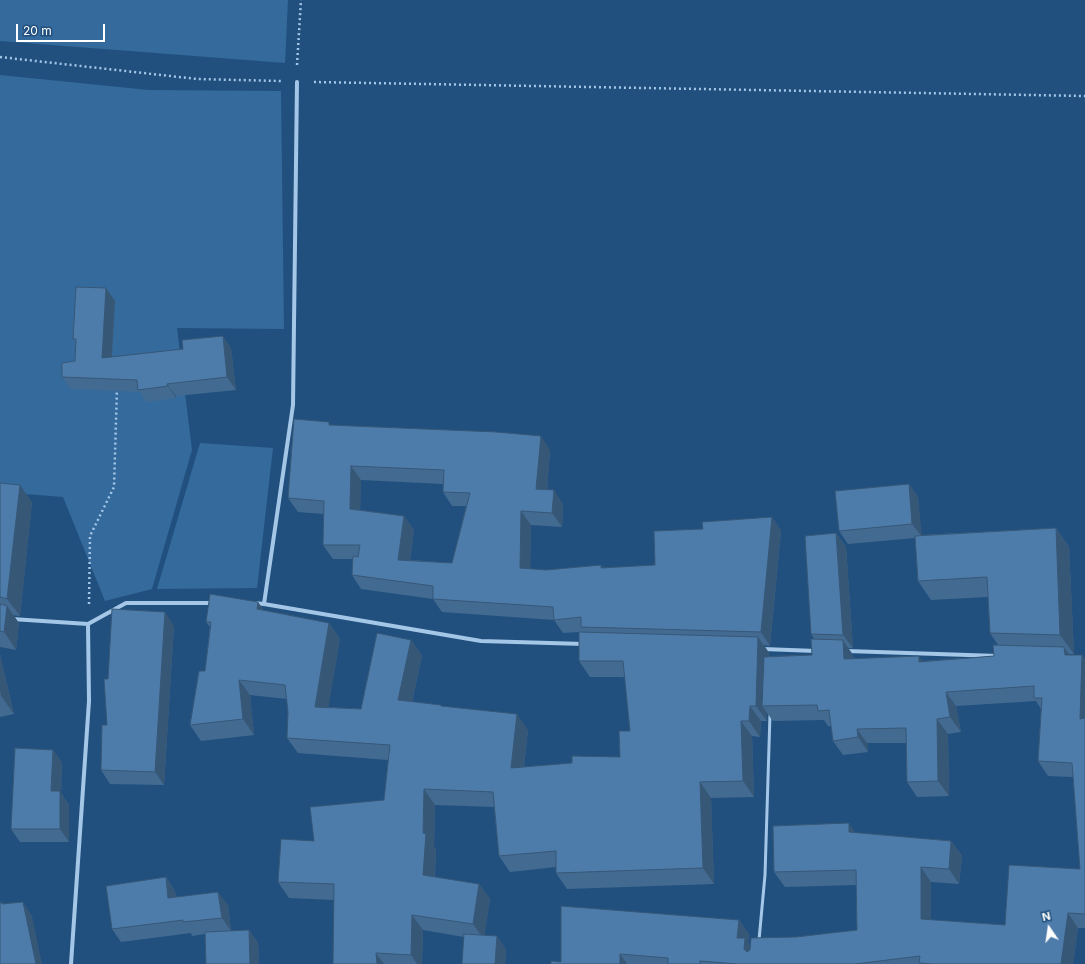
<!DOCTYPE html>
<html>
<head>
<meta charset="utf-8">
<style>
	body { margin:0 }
	#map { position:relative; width:1085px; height:964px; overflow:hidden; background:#21507e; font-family:Inter,sans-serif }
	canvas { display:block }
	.north { position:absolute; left:1029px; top:908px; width:40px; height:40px; -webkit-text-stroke:3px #21507e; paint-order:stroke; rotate:347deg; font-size:11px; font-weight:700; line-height:16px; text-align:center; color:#fff }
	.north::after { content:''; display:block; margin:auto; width:14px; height:18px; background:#fff; clip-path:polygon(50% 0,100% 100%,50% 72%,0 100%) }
	.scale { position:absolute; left:16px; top:24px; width:89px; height:18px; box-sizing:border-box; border:2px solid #fff; border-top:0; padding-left:5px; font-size:12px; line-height:14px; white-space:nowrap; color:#fff; -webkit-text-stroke:3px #21507e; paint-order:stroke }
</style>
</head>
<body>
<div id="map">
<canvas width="1085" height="964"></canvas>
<div class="north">N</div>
<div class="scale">20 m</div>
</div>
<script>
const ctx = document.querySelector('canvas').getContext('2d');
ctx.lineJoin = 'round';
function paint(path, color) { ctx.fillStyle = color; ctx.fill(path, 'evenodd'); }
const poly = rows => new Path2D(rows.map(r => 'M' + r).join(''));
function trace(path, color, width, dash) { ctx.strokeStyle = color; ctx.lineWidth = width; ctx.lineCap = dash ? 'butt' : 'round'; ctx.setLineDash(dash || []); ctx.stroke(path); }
const green = poly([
	[0,0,288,0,285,63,0,41],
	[0,75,149,90,281,91,284,329,177,328,192,450,152,589,105,601,63,497,0,492],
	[200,443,273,448,257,588,157,589]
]);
const path = poly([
	[0,57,197,79,281,81],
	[297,65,301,0],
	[314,82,1085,96],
	[89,604,90,536,114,487,117,388]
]);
const lane = poly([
	[759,940,765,875,770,714]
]);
const street = poly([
	[254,603,264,604,481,641,584,644],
	[264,604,293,405,297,82],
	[12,619,88,624,126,603,213,603],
	[763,649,816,651],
	[847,651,998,656],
	[71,964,89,701,88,624]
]);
const wall = poly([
	[106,288,115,301,112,357,231,348,236,390,176,396,176,398,147,402,140,392,71,389,62,377,75,361,76,344,73,339],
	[331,425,550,450,547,490,563,504,562,527,531,525,530,569,546,570,601,565,602,568,655,565,703,529,772,517,781,531,770,646,764,645,769,653,769,656,812,655,815,640,811,634,836,533,846,547,853,648,848,648,853,655,854,659,922,661,994,656,998,645,990,633,988,597,931,600,918,581,915,538,848,544,839,531,909,484,918,497,921,535,1056,528,1069,547,1074,654,1069,654,1070,655,1082,655,1085,659,1085,928,1078,928,1073,964,551,964,739,920,749,934,748,943,750,946,796,937,857,930,856,885,785,887,774,872,856,833,951,841,962,856,959,884,931,882,931,920,1005,925,1080,869,1073,777,1048,776,1038,761,1041,709,1036,701,956,706,961,732,948,734,949,796,917,797,907,782,906,743,867,743,868,752,843,755,833,741,831,726,828,726,824,720,773,721,767,713,767,721,761,721,760,737,752,736,754,797,711,798,714,884,567,889,556,873,556,867,510,872,499,856,494,807,435,805,434,846,436,849,435,877,479,884,490,899,484,935,497,936,506,950,505,964,462,964,464,937,423,930,422,964,333,964,334,900,289,898,278,882,314,841,384,800,388,760,298,753,287,738,288,712,287,699,250,695,254,735,201,741,190,725,205,671,210,627,206,622,264,610,329,623,340,639,328,707,361,709,411,640,422,656,412,702,442,706,528,730,524,767,572,763,620,757,630,731,625,677,590,677,579,661,579,632,563,633,554,620,442,612,433,599,361,589,352,575,353,559,333,559,323,545,324,514,298,512,288,498],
	[361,480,443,484,443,492,452,506,466,506,452,563,410,560,414,530,404,516,360,510],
	[0,483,32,502,20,616,13,615,19,623,16,650,0,647],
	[174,626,164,785,110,784,101,770,107,725,108,679],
	[0,655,14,714,0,717],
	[53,750,62,763,61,793,69,805,69,842,20,842,11,829],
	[166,877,175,891,176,897,228,905,231,931,249,930,258,943,259,964,206,964,205,934,192,936,191,933,121,942,112,929]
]);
const shadedWall = poly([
	[106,288,115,301,111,371,102,358],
	[223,336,231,348,236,390,227,377],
	[167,384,176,396,176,398,168,386],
	[541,436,550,450,546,503,536,489],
	[351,466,361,480,360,523,350,509],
	[909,484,918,497,922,537,912,524],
	[20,485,32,502,20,616,7,599],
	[554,490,563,504,562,527,552,513],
	[521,511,531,525,530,582,520,568],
	[404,516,414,530,408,573,398,560],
	[772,517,781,531,770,646,761,632],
	[1056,528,1069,547,1074,654,1060,635],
	[836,533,846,547,853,648,843,635],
	[258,602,269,617,257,609],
	[7,606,19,623,16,650,4,632],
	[165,612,174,626,164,785,155,772],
	[329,623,340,639,326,722,315,707],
	[758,637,769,653,767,706,762,706,767,713,767,721,756,706],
	[411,640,422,656,409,716,398,700],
	[843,640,853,655,855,674,844,659],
	[1064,647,1074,661,1065,655],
	[0,655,14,714,1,696,0,690],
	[1082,655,1085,659,1085,725,1080,719],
	[919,656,929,671,919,662],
	[239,680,250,695,254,735,243,719],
	[946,692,956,706,961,732,950,717],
	[750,706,761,721,760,737,749,721],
	[517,714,528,730,522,783,511,768],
	[937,719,948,734,949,796,938,781],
	[741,721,752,736,754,797,743,781],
	[857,729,867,743,868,752,858,737],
	[53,750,62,763,61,793,69,805,69,842,60,829,51,791],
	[700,782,711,798,714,884,703,868],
	[424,789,435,805,434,846,436,849,434,891,423,875],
	[849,823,859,838,849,832],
	[951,841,962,856,959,884,949,869],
	[921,867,931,882,931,934,921,919],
	[166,877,175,891,178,912,168,898],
	[479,884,490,899,484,940,473,924],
	[218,892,228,905,231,931,222,918],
	[23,902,32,916,42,964,36,964],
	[1068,913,1078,928,1073,964,1061,964],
	[412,915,423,930,422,964,417,964,411,955],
	[739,920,749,934,748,943,755,953,754,964,744,949,737,938],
	[249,930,258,943,259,964,250,964],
	[497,936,506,950,505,964,495,964],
	[376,953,384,964,377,964],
	[620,954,627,964,620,964]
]);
const building = poly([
	[76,287,106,288,102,358,183,349,182,340,223,336,227,377,167,384,168,386,138,390,137,380,62,377,62,363,75,361,76,339,73,339,76,287],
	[294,419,329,422,329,425,496,432,541,436,536,489,554,490,552,513,521,511,520,568,546,570,601,565,601,568,655,565,654,531,703,529,702,522,772,517,761,632,581,627,581,617,554,620,553,607,433,599,433,586,352,575,353,556,358,557,360,545,323,545,324,501,288,498,294,419],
	[351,466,444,470,443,492,470,493,452,563,398,560,404,516,350,509,351,466],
	[0,483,20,485,7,599,0,597,0,483],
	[909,484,912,524,839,531,835,491,909,484],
	[1056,528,1060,635,990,633,987,577,918,581,915,536,1056,528],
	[836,533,843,635,811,634,805,536,836,533],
	[210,594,258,602,257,609,329,623,315,707,361,709,377,633,411,640,398,700,441,705,441,706,517,714,511,768,572,763,572,756,620,757,619,731,630,731,623,661,579,661,579,632,758,637,756,706,750,706,749,721,741,721,743,781,700,782,703,868,556,873,556,851,499,856,493,792,424,789,423,833,426,834,423,875,479,884,473,924,412,915,411,955,376,953,377,964,333,964,334,884,278,882,281,839,314,841,310,807,384,800,390,745,287,738,288,712,285,685,239,680,243,719,190,725,199,671,205,671,211,622,206,622,210,594],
	[0,604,7,606,4,632,0,631,0,604],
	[112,609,165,612,155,772,101,770,102,725,107,725,104,679,108,679,112,609],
	[811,639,843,640,844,659,919,656,919,662,994,656,993,645,1064,647,1065,655,1082,655,1080,719,1085,718,1085,914,1068,913,1061,964,933,964,919,963,920,956,855,964,738,964,700,961,700,964,668,964,668,958,620,954,620,964,551,964,551,961,561,962,561,906,739,920,737,938,745,938,744,949,747,952,750,950,751,938,796,937,857,930,856,870,774,872,773,826,849,823,849,832,951,841,949,869,921,867,921,919,1005,925,1009,865,1080,869,1072,763,1038,761,1042,698,1034,698,1034,686,946,692,950,717,937,719,938,781,907,782,906,728,857,729,858,737,833,741,829,710,818,711,817,705,762,706,764,657,812,655,811,639],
	[15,748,53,750,51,791,60,791,60,829,11,829,15,748],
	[166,877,168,898,218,892,222,918,183,922,183,920,112,929,106,886,166,877],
	[2,902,2,904,23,902,36,964,0,964,0,903,2,902],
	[249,930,250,964,206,964,205,932,249,930],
	[464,934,497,936,495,964,462,964,464,934]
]);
paint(green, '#346a9c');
trace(path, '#a5c7e7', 2.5, [2, 3]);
trace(lane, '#a5c7e7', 3);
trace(street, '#a5c7e7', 4);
paint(wall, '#436b92');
paint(shadedWall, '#375777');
paint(building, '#4e7caa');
trace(building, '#375777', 1);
</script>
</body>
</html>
